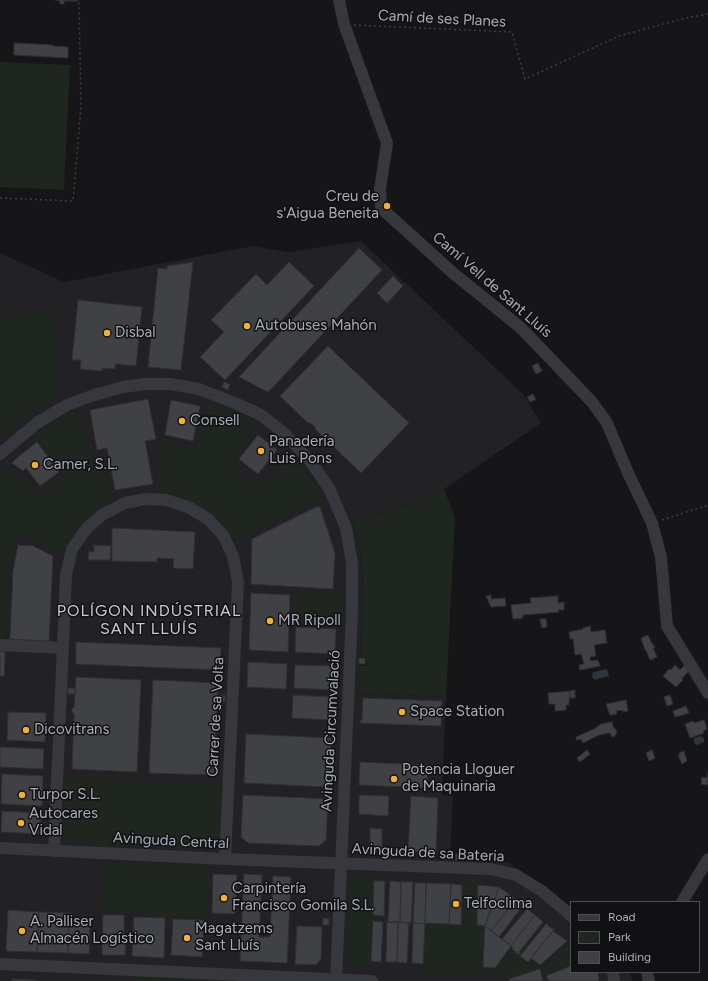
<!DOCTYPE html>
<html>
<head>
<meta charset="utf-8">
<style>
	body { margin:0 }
	#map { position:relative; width:708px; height:981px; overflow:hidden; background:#161618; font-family:Figtree,sans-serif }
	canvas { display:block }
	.legend { position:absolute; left:570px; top:901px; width:130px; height:72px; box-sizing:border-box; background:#111113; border:1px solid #4d4f55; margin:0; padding:5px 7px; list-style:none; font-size:12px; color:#a8adb8 }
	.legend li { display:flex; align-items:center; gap:8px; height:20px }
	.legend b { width:20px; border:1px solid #4d4f55 }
</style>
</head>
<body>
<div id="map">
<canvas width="708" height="981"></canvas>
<ul class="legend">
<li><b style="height:5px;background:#37383d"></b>Road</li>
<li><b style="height:11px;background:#1e261f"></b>Park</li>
<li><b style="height:11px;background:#404145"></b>Building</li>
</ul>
</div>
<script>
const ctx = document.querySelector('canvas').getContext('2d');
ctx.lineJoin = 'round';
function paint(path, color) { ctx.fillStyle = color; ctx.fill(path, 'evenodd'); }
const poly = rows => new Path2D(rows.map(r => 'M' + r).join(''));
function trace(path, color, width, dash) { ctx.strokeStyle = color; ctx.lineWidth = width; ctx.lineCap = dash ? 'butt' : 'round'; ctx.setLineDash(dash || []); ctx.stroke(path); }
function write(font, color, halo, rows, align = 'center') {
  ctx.font = font + ' Figtree,sans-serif'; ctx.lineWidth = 3; ctx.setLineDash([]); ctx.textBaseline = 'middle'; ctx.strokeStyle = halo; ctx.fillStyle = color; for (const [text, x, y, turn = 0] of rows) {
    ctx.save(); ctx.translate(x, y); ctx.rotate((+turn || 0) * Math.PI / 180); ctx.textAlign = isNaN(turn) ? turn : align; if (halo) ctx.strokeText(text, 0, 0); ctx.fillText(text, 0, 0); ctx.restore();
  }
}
const built = poly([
	[361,241,523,394,541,423,444,489,413,504,385,513,352,520,360,550,363,591,358,693,446,697,442,795,453,796,450,860,508,862,571,909,571,972,630,972,632,981,0,981,0,253,64,282,253,246,289,252]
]);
const green = poly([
	[0,62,70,65,64,190,0,187],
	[57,312,57,363,54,399,33,411,15,425,0,439,0,316],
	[210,403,230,411,256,424,229,466,257,489,294,457,307,472,324,500,233,539,215,516,199,505,177,495,158,492,160,441,195,448],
	[74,410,114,499,102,505,87,517,78,527,63,553,17,535,10,571,6,643,0,643,0,468,2,465,40,496,64,473,34,433,53,421],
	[444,489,455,517,446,697,358,693,359,666,366,666,366,658,360,657,363,591,362,568,360,550,352,520,385,513,413,504],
	[294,592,344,594,342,626,293,624],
	[64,778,221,785,219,840,214,847,210,849,71,843,66,841,63,837,62,833],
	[102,863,210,867,208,917,100,912],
	[359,874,375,875,370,968,351,965,347,960,346,956,349,882,354,876],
	[465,879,478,879,477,925,485,926,483,973,423,971,425,923,463,925],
	[571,941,571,966,546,976,541,969],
	[512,949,538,970,501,981,498,977,493,974],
	[134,978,205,981,134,981]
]);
const water = poly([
	[607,669,609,676,595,680,592,677,593,672],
	[701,736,704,738,704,742,697,745,694,743,694,738]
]);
const building = poly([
	[55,0,78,0,78,1,64,1,64,4,60,4,60,1,55,0],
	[14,43,53,45,53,46,68,47,68,58,14,55,14,43],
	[359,248,382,270,273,387,268,392,239,377,359,248],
	[193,262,181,370,148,367,158,268,167,269,167,266,193,262],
	[289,262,314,286,225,380,200,357,224,332,211,320,256,274,267,285,289,262],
	[393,276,403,286,387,303,377,293,393,276],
	[78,300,142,307,136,366,115,364,115,369,102,368,102,371,80,369,81,360,72,360,78,300],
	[328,346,409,423,361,473,315,429,316,428,313,425,309,422,308,423,280,396,328,346],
	[538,363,542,371,536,374,532,366,538,363],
	[224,382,230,384,228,390,222,387,224,382],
	[533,394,536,399,530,402,527,397,533,394],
	[148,399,156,439,145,441,153,484,115,490,107,448,97,450,90,410,148,399],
	[171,400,200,406,193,441,165,435,171,400],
	[258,435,277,450,258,474,239,459,258,435],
	[37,442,59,472,40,486,26,468,23,471,12,463,18,457,37,442],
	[316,507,320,507,335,553,333,589,251,584,252,539,316,507],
	[112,528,195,532,193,569,173,568,174,559,157,558,157,562,112,561,112,528],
	[18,545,33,546,53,556,49,641,10,639,13,571,18,545],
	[94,545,111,546,110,560,88,560,89,551,94,552,94,545],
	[251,593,290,595,288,652,249,650,251,593],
	[491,595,491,599,505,598,506,606,491,607,486,596,491,595],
	[558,596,558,603,564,602,564,610,558,610,559,612,523,615,523,618,513,619,511,605,531,603,530,598,558,596],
	[540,619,546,619,547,627,542,628,540,619],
	[590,626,591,632,605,630,607,643,594,645,596,656,590,657,590,661,598,660,600,666,580,670,579,665,584,664,581,654,575,655,573,639,570,639,569,632,583,629,583,628,590,626],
	[296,627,336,629,335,654,295,652,296,627],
	[648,635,652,644,653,644,655,648,653,648,657,657,650,660,646,650,645,650,641,638,648,635],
	[76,642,221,648,220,670,76,664,76,642],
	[0,651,5,652,4,676,0,676,0,651],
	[359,658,365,658,365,664,359,664,359,658],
	[248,662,287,664,286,689,247,687,248,662],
	[295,665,335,666,334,690,294,688,295,665],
	[675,665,680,670,685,665,688,672,682,678,683,680,676,687,663,676,669,669,671,670,675,665],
	[76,677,141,680,137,772,72,769,74,713,72,713,72,708,74,708,76,677],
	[153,680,218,683,214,775,149,773,153,680],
	[68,688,75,688,75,694,68,694,68,688],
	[575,690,575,698,570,698,570,691,575,690],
	[570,691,570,698,569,698,569,705,566,705,566,710,555,711,555,704,549,704,548,693,570,691],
	[219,695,225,695,225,702,219,702,219,695],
	[293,695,331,697,330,720,292,718,293,695],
	[670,695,673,704,667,706,664,697,670,695],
	[363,698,442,701,441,726,360,723,361,720,362,720,363,698],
	[626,700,628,711,623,712,623,710,616,711,617,714,610,715,606,704,626,700],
	[686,706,689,713,675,717,673,711,686,706],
	[8,712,46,713,45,742,7,740,8,712],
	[704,720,707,729,703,731,704,733,690,738,685,724,693,721,694,723,704,720],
	[612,722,614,729,615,728,617,733,615,735,615,736,612,737,610,733,599,735,583,743,581,739,577,740,576,737,594,729,601,724,612,722],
	[246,734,331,738,328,787,244,783,246,734],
	[0,747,44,749,43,769,0,767,0,747],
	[587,750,590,754,580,762,577,758,587,750],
	[652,750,655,758,649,761,646,753,652,750],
	[684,751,687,761,682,764,678,755,680,755,679,753,684,751],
	[360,762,428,765,427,788,359,785,360,762],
	[708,773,708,785,701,784,702,777,707,778,708,773],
	[2,774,43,776,42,806,1,804,2,774],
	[243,795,328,799,326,840,319,846,248,843,241,837,243,795],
	[359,795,389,796,388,816,359,814,359,795],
	[411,796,438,798,436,852,408,851,411,796],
	[2,811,41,813,40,834,1,832,2,811],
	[370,828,382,829,382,850,370,850,370,828],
	[456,854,462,854,462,860,455,860,456,854],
	[213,874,237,875,235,914,212,913,213,874],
	[244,874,262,875,259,937,270,937,273,876,291,877,287,963,240,961,244,874],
	[374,881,385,881,384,916,373,915,374,881],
	[390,881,401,882,400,922,388,922,390,881],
	[401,882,413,882,411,923,400,922,401,882],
	[415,883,426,883,425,924,413,923,415,883],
	[426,883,451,884,449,924,425,923,426,883],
	[451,884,462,885,461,925,449,924,451,884],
	[478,885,499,887,485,926,477,925,478,885],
	[499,887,516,899,491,931,485,926,499,887],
	[516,899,524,904,499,937,491,931,516,899],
	[527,909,535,915,511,946,502,939,527,909],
	[8,910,39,912,37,952,6,951,8,910],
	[39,912,69,913,68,953,37,952,39,912],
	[69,913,72,913,72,920,90,921,89,954,68,953,69,913],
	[103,915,124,915,124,937,126,937,125,955,102,955,103,915],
	[535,915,543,922,519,952,520,953,519,955,512,949,513,948,511,946,535,915],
	[134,917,165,918,164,958,132,956,134,917],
	[323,918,329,919,329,925,323,925,323,918],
	[173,919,204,920,202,957,171,955,173,919],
	[373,921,383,922,381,962,371,961,373,921],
	[387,922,398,922,397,962,386,962,387,922],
	[398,922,409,923,407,963,397,962,398,922],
	[413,923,425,924,423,964,412,963,413,923],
	[546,924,554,930,528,962,520,956,546,924],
	[297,926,322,927,321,959,316,965,295,964,297,926],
	[485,926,511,946,495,968,483,967,485,926],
	[553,931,567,941,540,965,531,958,553,931],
	[571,966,571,972,598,972,599,981,549,981,546,976,571,966],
	[540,969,543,981,509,981,509,979,540,969],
	[12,979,36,980,36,981,11,981,12,979]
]);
const path = poly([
	[354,25,512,32,525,79,619,36,686,18,708,14],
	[0,198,73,201,81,106,79,0],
	[662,520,708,505]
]);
const minor = poly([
	[339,0,344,24,387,143,380,189,381,208,453,273,521,328,592,402,607,423,628,473,652,523,661,557,667,626,708,693],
	[0,454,37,423,67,405,91,396,123,387,145,384,170,384,199,389,235,403,261,415,285,434,310,461,329,488,346,528,352,563,352,611,336,981],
	[0,645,63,648],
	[0,848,225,859,490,869,516,875,542,891,566,911,571,916],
	[54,851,66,575,72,549,87,528,102,515,125,503,146,499,166,500,188,507,208,519,223,535,233,556,238,582,225,859],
	[682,902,708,859],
	[0,964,372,981],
	[613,972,614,981],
	[647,972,649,981]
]);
const markers = [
	[387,206,4,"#f2b134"],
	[247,326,4,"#f2b134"],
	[107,333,4,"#f2b134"],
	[182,421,4,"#f2b134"],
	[261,451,4,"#f2b134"],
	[35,465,4,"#f2b134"],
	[270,621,4,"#f2b134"],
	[402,712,4,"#f2b134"],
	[26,730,4,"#f2b134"],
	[394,779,4,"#f2b134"],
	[22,795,4,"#f2b134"],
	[21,823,4,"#f2b134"],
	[224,898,4,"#f2b134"],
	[456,904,4,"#f2b134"],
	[22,931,4,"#f2b134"],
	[187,938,4,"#f2b134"]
];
const streetNames = [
	["Camí de ses Planes",442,19,3],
	["Camí Vell de Sant Lluís",492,285,41],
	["Carrer de sa Volta",216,717,-87],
	["Avinguda Circumvalació",331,731,-87],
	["Avinguda Central",171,841,3],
	["Avinguda de sa Bateria",428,853,3]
];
const poiNames = [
	["Creu de",379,197,"right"],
	["s'Aigua Beneita",379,214,"right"],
	["Autobuses Mahón",255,326],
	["Disbal",115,333],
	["Consell",190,421],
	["Panadería",269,442],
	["Luis Pons",269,459],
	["Camer, S.L.",43,465],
	["MR Ripoll",278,621],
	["Space Station",410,712],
	["Dicovitrans",34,730],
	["Potencia Lloguer",402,770],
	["de Maquinaria",402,787],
	["Turpor S.L.",30,795],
	["Autocares",29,814],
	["Vidal",29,831],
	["Carpintería",232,889],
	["Francisco Gomila S.L.",232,906],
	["Telfoclima",464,904],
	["A. Palliser",30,922],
	["Almacén Logístico",30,939],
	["Magatzems",195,929],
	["Sant Lluís",195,946]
];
const neighbourhoodNames = [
	["POLÍGON INDÚSTRIAL",149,611],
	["SANT LLUÍS",149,629]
];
paint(built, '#222225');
paint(green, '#1e261f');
paint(water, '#2c353c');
paint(building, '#404145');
trace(building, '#303034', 1);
trace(path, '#3d3f44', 1.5, [2, 3]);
trace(minor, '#37383d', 12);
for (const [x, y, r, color] of markers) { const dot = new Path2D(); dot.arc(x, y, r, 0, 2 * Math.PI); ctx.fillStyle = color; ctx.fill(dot); trace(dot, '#111113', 1.5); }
write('15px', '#a8adb8', '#111113', streetNames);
write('15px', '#a8adb8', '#111113', poiNames, 'left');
ctx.letterSpacing = '1px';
write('16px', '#c9ccd4', '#111113', neighbourhoodNames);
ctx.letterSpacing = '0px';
</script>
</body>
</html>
